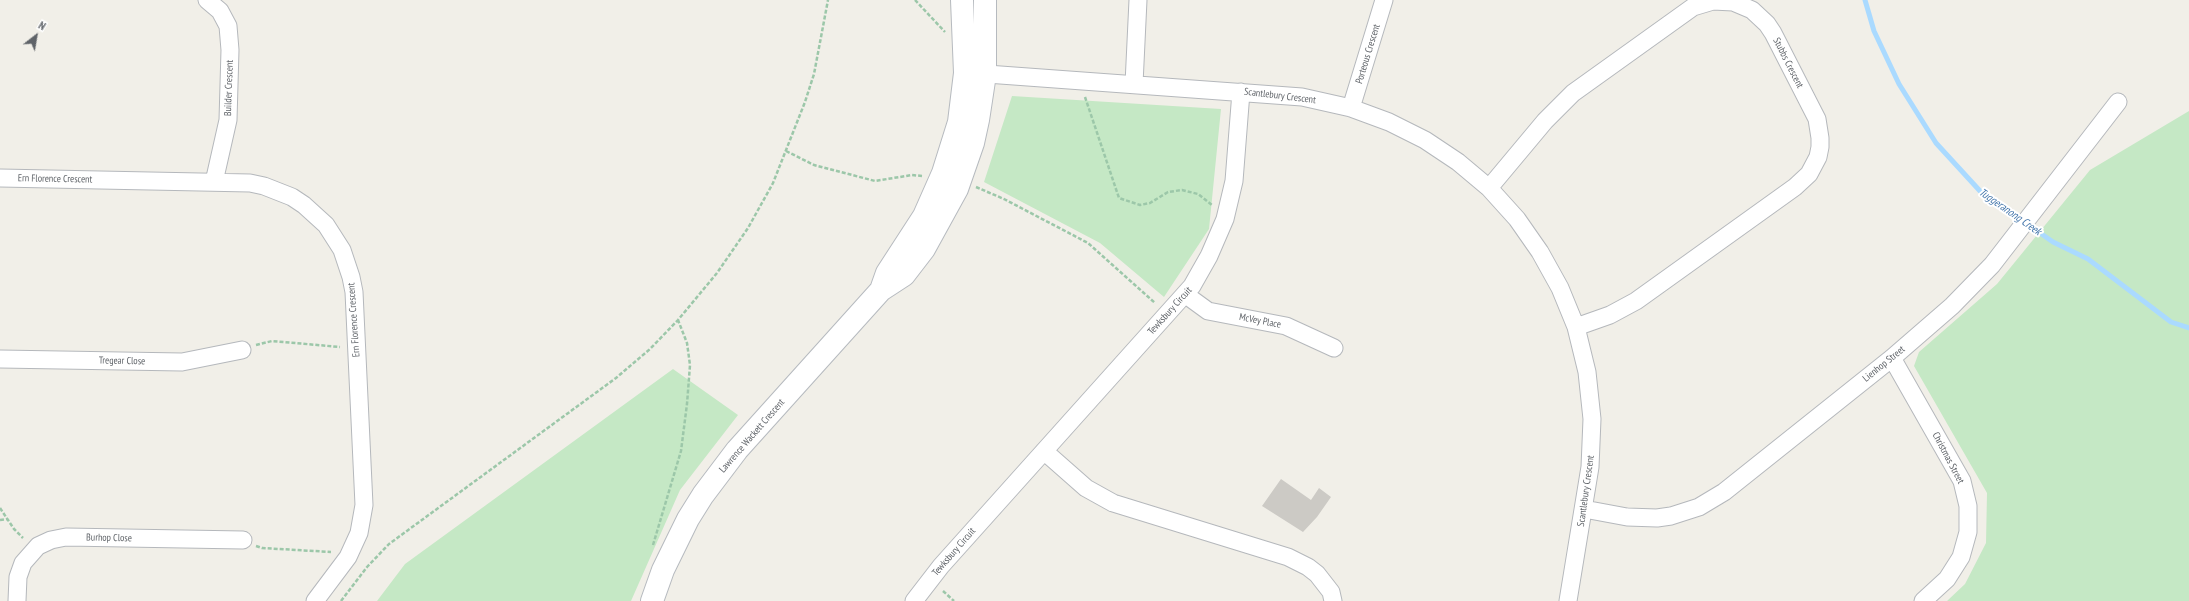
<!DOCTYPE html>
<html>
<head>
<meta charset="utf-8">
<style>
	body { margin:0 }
	#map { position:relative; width:2189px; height:601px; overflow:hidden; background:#f1efe8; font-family:"PT Sans Narrow",sans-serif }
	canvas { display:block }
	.north { position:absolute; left:16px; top:16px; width:40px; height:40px; -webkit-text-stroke:3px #fff; paint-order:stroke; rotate:31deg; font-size:11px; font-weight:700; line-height:16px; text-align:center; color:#5f6368 }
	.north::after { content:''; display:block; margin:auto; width:14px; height:18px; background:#5f6368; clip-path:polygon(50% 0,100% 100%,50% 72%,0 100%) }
</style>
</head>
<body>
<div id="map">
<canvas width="2189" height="601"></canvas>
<div class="north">N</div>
</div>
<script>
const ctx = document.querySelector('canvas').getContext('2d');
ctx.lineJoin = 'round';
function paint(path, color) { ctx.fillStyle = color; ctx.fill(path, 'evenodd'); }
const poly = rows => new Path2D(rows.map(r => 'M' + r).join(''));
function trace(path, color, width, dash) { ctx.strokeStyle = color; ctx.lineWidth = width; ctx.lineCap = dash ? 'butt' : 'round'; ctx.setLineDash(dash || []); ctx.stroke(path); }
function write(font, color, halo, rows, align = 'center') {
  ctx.font = font + ' "PT Sans Narrow",sans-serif'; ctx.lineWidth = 4; ctx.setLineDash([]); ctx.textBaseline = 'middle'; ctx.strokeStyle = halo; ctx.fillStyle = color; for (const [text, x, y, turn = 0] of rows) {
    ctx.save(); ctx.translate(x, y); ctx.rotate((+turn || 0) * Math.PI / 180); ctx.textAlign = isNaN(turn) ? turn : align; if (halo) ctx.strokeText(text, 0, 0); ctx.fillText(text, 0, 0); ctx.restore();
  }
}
const green = poly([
	[1012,96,1221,109,1209,229,1164,297,1100,243,984,182],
	[2189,111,2189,601,1947,601,1965,584,1986,543,1987,493,1914,366,1919,352,1997,284,2090,170],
	[673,369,738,415,680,490,631,601,377,601,405,564]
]);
const stream = poly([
	[1865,0,1874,31,1899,84,1936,143,1980,191,2053,242,2088,259,2171,322,2189,328]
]);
const building = poly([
	[1281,479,1311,500,1319,488,1331,497,1317,517,1303,532,1262,506]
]);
const path = poly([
	[915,0,945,32],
	[1085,97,1119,198,1140,205,1150,203,1168,192,1182,190,1198,194,1212,205],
	[786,151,814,165,875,181,912,175,922,176],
	[976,187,1004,199,1088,243,1155,303],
	[256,345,272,341,340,347],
	[0,508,14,529,23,538],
	[0,520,7,519],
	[653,545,681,451,687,404,690,365,687,343,678,320],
	[256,546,262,548,331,552],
	[943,591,954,601],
	[341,601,367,567,389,544,616,378,650,349,678,320,717,273,748,228,773,183,805,102,814,74,828,0]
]);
const street = poly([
	[207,0,220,11,228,26,230,50,228,120,214,182],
	[973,73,1302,97,1351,108,1389,122,1425,140,1458,162,1489,188,1517,219,1540,252,1560,288,1576,327,1587,372,1592,419,1590,467,1568,601],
	[1134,84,1138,0],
	[1351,108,1384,0],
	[0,178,250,183,264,186,292,197,304,205,326,225,342,250,351,277,354,292,364,505,359,533,348,557,315,601],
	[1489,188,1545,121,1573,93,1693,7,1713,1,1733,2,1752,10,1767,24,1773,33,1817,119,1820,138,1820,147,1818,157,1809,174,1795,187,1636,301,1610,315,1576,327],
	[1186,295,1208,311,1286,326,1334,348],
	[1892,358,1962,481,1968,506,1968,532,1961,557,1947,579,1923,601],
	[0,359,182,362,242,350],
	[1044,451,1086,488,1113,503,1288,557,1308,567,1317,574,1331,592,1333,601],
	[1584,509,1627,517,1657,518,1671,516,1699,507,1724,492,1892,358,1952,306,1992,265,2118,102],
	[17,601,18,577,23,563,38,546,51,540,66,537,243,540],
	[914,601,941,566,1192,286,1209,256,1225,219,1234,181,1241,92]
]);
const secondary = poly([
	[881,290,904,275,924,249,957,189,973,143,978,120,985,74,985,0],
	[652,601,663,570,688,519,703,495,737,450,881,290,887,273,924,216,943,173,959,122,965,73,962,0]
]);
const streetNames = [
	["Porteous Crescent",1368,54,-73],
	["Stubbs Crescent",1788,63,63],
	["Builder Crescent",229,88,-88],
	["Scantlebury Crescent",1280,96,7],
	["Ern Florence Crescent",55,179,1],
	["Tewksbury Circuit",1170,311,-48],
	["Ern Florence Crescent",354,320,-94],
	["McVey Place",1260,321,11],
	["Tregear Close",122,361,1],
	["Lienhop Street",1884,364,-39],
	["Lawrence Wackett Crescent",752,436,-49],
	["Christmas Street",1948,458,62],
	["Scantlebury Crescent",1586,491,-82],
	["Burhop Close",109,538,1],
	["Tewksbury Circuit",954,552,-49]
];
const waterNames = [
	["Tuggeranong Creek",2010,212,35]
];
paint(green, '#c5e8c5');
trace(stream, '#aadaff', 5);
paint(building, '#cccac5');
trace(street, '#b5b8bc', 19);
trace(secondary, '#b6babf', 24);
trace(path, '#9cc7a9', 2.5, [4, 2]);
trace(street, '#fff', 17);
trace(secondary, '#fff', 22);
write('10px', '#5f6368', '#fff', streetNames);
write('italic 11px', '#4174aa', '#fff', waterNames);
</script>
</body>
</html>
